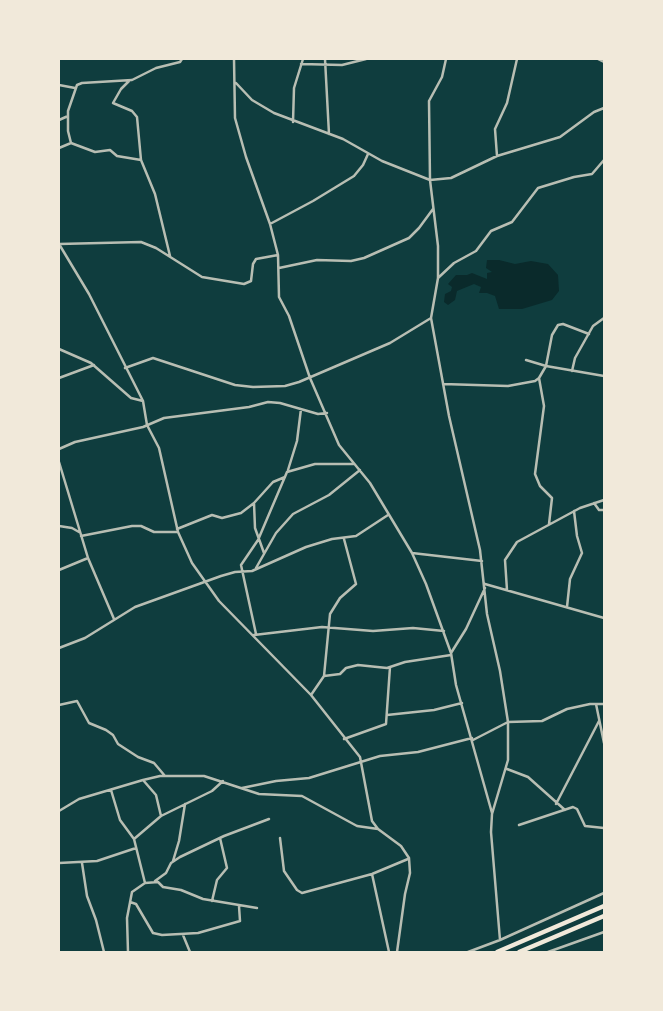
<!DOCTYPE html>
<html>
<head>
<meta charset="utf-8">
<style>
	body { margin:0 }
	#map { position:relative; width:663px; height:1011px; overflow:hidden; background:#0f3d3e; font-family:Jost,sans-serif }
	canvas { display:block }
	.frame { position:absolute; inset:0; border:60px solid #f1e9da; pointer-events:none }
</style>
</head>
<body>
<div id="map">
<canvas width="663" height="1011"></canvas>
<div class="frame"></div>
</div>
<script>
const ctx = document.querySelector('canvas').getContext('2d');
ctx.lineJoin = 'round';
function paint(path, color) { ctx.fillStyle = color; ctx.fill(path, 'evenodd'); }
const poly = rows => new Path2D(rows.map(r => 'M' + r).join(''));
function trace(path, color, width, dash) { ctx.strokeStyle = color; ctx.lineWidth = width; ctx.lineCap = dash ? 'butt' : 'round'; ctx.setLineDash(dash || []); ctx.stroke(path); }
const water = poly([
	[487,260,499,260,515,264,531,261,548,264,558,275,559,291,552,300,522,309,499,309,495,296,487,293,479,293,481,287,474,284,457,291,455,300,448,305,444,302,445,294,451,291,452,287,448,284,456,275,467,275,472,273,487,279,487,273,492,272,486,268]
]);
const minor = poly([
	[234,59,235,118,246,157,270,224,278,255,279,297,289,316,310,378,339,445,370,483,412,553,426,584,451,653,456,685,492,813],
	[325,59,329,134],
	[446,59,442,77,429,101,430,180,438,246,438,278,431,318,449,416,480,550,487,614,500,671,508,722,508,760,492,814,491,832,500,940,468,952],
	[598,59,604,62],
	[301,64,342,65,366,59],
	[129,81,121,89,113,103,132,111,137,117,141,160,155,194,170,256],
	[236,83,252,100,274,113,343,139,382,161,430,180,451,178,497,156,560,137,594,112,604,108],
	[59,85,75,88],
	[59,120,68,116],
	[293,122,294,88,303,59],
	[71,143,95,152,110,150,117,156,141,160],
	[59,148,71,143,68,131,68,111,77,85,82,83,132,80,156,68,180,62,182,59],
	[497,156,495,129,507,103,517,59],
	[270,224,313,201,354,176,363,165,368,154],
	[59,244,89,294,143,401,147,425,159,448,178,532,192,563,219,601,311,695,360,757,372,821,378,829,401,846,409,858,410,873,405,894,397,952],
	[59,244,141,242,156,248,202,277,244,284,251,281,253,264,256,259,278,255],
	[279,268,317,260,351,261,364,258,409,238,419,228,433,209],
	[438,278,454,263,476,251,491,231,512,222,538,188,574,177,592,174,604,160],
	[59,349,91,363,131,398,143,401],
	[526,360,546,366,604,376],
	[125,368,153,358,235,385,253,387,285,386,299,382,390,343,431,318],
	[572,371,575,358,593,326,604,318],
	[59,378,94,365],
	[539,378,544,406,535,474,540,486,552,498,549,524],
	[443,384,508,386,535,381,539,378,546,366,552,335,558,325,563,324,589,334],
	[59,449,75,442,143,427,164,418,249,407,268,402,280,403,318,414,327,413],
	[59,462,88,558,114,619],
	[288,470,297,441,301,409],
	[254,503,255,528,264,553],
	[594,503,599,510,604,510],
	[59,526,72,528,79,532],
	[177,529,212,515,222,518,241,513,254,503,273,482,285,477],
	[81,536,132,526,141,526,154,532,178,532],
	[412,553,482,561],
	[256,568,276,533,293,514,329,495,360,470],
	[59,570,88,558],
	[485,584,604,618],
	[507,590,505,560,517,542,580,508,604,500],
	[567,607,570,579,582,553,577,536,574,511],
	[256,634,241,565,258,540,287,472,315,464,353,464],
	[254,635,322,627,373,631,413,628,444,631],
	[59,648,85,638,135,607,221,576,235,572,252,571,306,547,332,539,356,536,388,515],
	[451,653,466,629,485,588],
	[324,676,340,674,346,668,358,665,387,668,405,662,451,655],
	[311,695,324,676,330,614,340,598,356,584,344,539],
	[596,704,604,743],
	[59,705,77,701,89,723,106,730,113,735,118,744,138,757,154,763,165,776],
	[387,715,434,710,462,703],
	[344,739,386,724,390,667],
	[473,740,508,722,542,721,567,709,590,704,604,704],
	[507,769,528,777,565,810],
	[143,780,156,795,161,816],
	[242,788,276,781,309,778,380,756,418,752,472,738],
	[111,790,120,820,134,839,145,883],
	[556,804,599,721],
	[59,811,79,799,143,780,160,776,204,776,259,794,302,796,357,826,378,829],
	[519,825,573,807,577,809,585,826,604,828],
	[280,838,284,871,297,890,302,893,372,874,408,859],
	[134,839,161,816,212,791,223,781],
	[173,861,179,841,185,804],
	[59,863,97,861,136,848],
	[82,863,87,896,96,920,104,952],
	[372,874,389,952],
	[155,881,166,873,171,863,180,857,224,836,269,819],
	[212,901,217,880,227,868,220,838],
	[130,902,136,904,153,933,162,935,198,933,240,921,239,906],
	[183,935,190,952],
	[500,940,604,893],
	[128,952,127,918,132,892,145,883,158,882,163,887,181,890,203,899,257,908],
	[548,952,604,932]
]);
const trunk = poly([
	[497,952,604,906],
	[519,952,604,916]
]);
paint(water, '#0a2a2b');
trace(minor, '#b8beb3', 2.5);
trace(trunk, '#f1e9da', 4.5);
</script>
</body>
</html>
